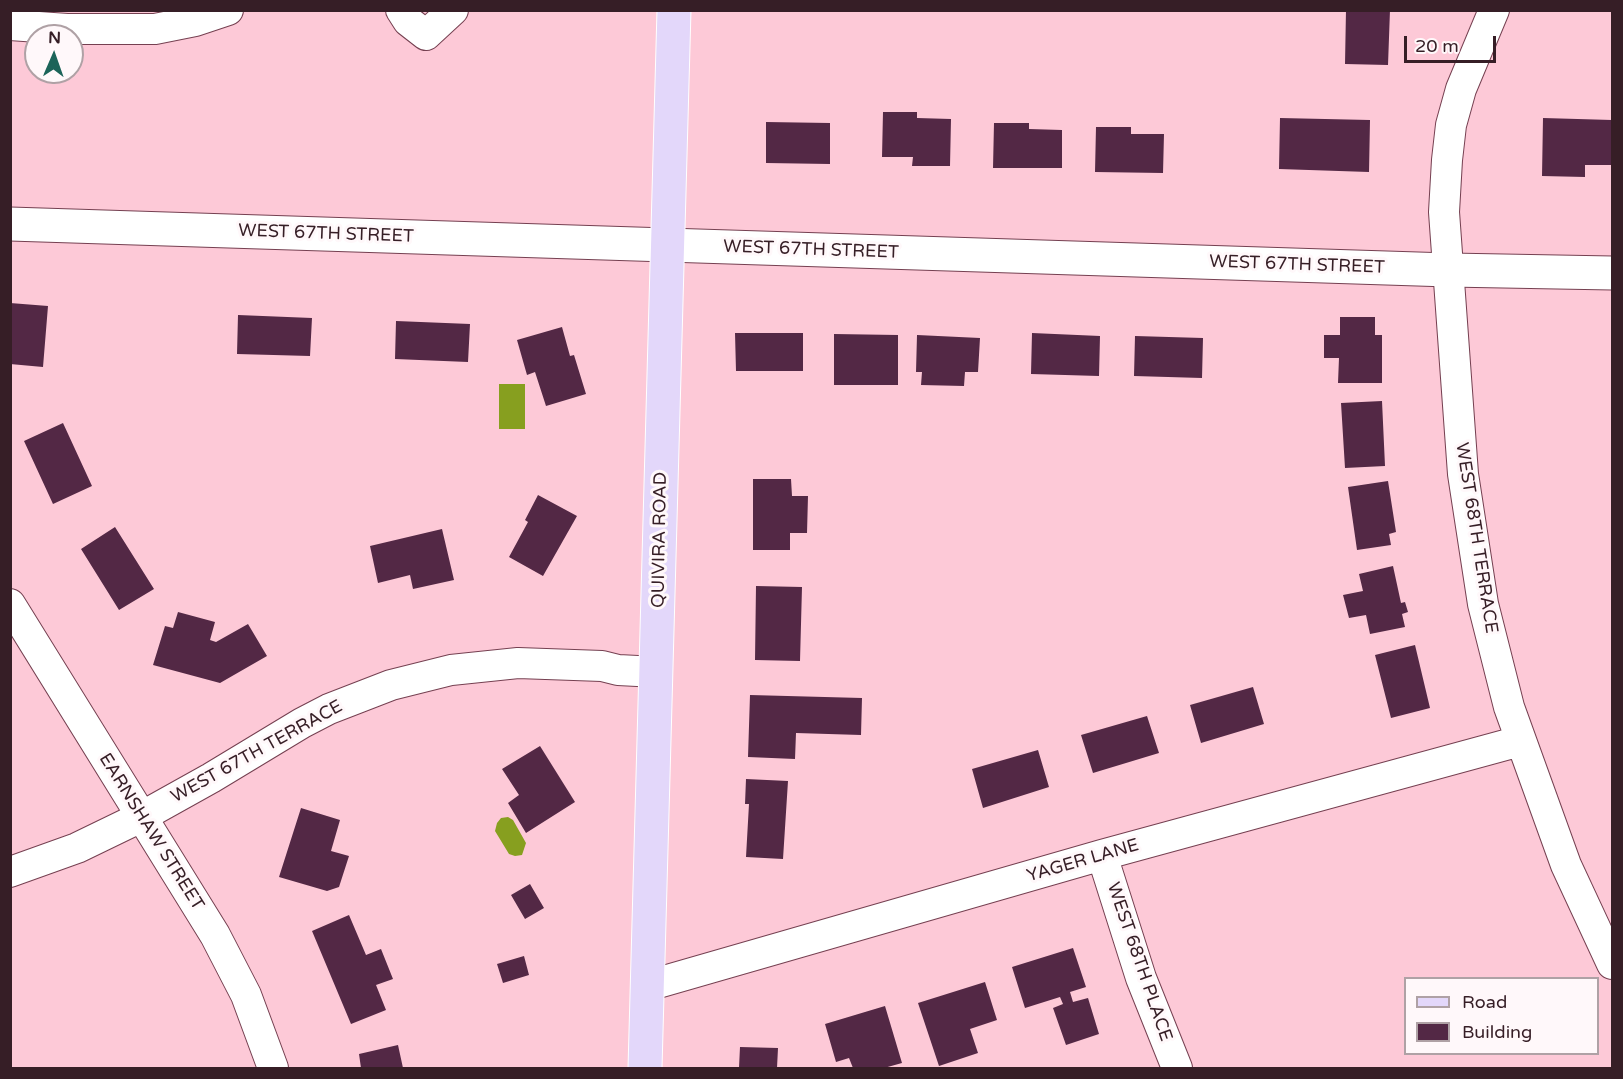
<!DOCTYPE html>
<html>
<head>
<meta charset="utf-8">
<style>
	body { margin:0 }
	#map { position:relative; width:1623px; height:1079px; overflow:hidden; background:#fdc9d7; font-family:"Varela Round",sans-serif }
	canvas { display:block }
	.frame { position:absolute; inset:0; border:12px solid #361e26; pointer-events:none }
	.legend { position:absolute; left:1404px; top:977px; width:195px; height:78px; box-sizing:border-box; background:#fff8fa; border:2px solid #afa1a5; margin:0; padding:8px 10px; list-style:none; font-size:18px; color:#361e26 }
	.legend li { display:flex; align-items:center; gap:12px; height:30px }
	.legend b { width:30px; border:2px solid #afa1a5 }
	.north { position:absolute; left:24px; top:24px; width:60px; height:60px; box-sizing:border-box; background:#fff8fa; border:2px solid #afa1a5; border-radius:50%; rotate:2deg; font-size:16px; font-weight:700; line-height:24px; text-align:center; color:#361e26 }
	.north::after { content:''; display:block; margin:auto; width:21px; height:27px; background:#1c6459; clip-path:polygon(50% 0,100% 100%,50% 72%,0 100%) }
	.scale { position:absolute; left:1404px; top:36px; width:92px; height:27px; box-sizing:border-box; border:3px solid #361e26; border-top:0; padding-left:8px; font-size:18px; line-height:21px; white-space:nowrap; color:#361e26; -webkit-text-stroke:4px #fff8fa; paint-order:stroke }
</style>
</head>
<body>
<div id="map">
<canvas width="1623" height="1079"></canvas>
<div class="frame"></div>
<ul class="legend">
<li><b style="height:8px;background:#e3d7fa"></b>Road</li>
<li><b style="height:16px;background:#532845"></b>Building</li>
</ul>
<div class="north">N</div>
<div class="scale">20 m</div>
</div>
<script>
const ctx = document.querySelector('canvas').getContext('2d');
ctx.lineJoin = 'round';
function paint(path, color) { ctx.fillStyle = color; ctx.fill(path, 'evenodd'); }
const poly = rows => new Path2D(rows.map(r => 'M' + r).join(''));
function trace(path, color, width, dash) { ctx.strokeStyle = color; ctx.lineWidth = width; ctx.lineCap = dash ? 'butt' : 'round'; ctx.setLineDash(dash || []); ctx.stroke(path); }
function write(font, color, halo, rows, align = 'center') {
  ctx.font = font + ' "Varela Round",sans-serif'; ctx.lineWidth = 6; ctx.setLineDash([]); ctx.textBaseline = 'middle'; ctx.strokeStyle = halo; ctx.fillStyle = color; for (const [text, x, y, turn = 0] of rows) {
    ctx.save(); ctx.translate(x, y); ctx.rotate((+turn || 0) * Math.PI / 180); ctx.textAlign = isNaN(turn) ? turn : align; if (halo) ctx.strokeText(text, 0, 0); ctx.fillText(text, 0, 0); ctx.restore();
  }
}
const water = poly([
	[499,384,525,384,525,429,499,429],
	[508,817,513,820,526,843,522,855,515,856,509,854,495,831,497,823,501,818]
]);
const building = poly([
	[1346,10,1390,10,1388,65,1345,64],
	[883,112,917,112,917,118,951,119,950,166,912,166,913,157,882,157],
	[1280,118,1370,120,1369,172,1279,169],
	[1543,118,1612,120,1612,165,1585,165,1585,177,1542,176],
	[766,122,830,123,830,164,766,163],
	[994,123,1029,123,1029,129,1062,130,1062,168,993,168],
	[1096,127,1131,127,1131,134,1164,134,1163,173,1095,172],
	[10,303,48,306,43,367,10,364],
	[238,315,312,318,310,356,237,354],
	[1340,317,1375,317,1375,335,1382,335,1382,383,1338,383,1339,358,1324,358,1324,335,1340,335],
	[396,321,470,324,468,362,395,359],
	[562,327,570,356,574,355,586,394,546,406,535,372,527,375,517,340],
	[735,333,803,333,803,371,736,371],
	[1032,333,1100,336,1099,376,1031,374],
	[834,334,898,335,898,385,834,385],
	[917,335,980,338,978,372,965,372,964,386,921,385,922,372,916,372],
	[1135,336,1203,338,1202,378,1134,376],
	[1382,401,1385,466,1345,468,1341,403],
	[63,423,92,486,53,504,24,441],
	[753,479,791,479,792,496,808,496,807,533,790,533,790,550,753,550],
	[1388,481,1396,532,1389,534,1391,545,1357,550,1348,487],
	[538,495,577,516,543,576,509,557,528,522,525,520],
	[115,527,154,589,119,610,81,549],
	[442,529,454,580,413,589,410,575,378,583,370,546],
	[1393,566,1401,603,1405,602,1408,612,1402,614,1405,627,1370,634,1366,615,1349,618,1343,595,1363,591,1359,574],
	[756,586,802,587,800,661,755,660],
	[178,612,215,622,210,640,216,642,248,624,267,656,220,683,153,665,165,626,173,628],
	[1415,645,1430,708,1391,718,1375,655],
	[1253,687,1264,724,1201,743,1190,705],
	[750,695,862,698,861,735,796,733,795,759,748,757],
	[1147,716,1159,753,1093,773,1081,735],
	[540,746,575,802,526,833,508,803,519,795,502,769],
	[1038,750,1049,787,983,808,972,769],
	[746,779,788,781,783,859,746,857,749,804,745,804],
	[301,808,340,820,331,851,349,856,339,887,327,891,279,877],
	[530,884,544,908,525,919,511,895],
	[349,915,366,955,381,949,393,979,376,985,386,1010,351,1024,312,931],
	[1073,948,1086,987,1070,992,1073,1002,1088,998,1099,1034,1066,1045,1053,1008,1063,1004,1060,997,1025,1008,1012,967],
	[524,956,529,975,503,983,497,964],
	[985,982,997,1020,970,1029,978,1053,939,1066,918,1003],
	[885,1006,902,1063,884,1068,853,1068,849,1058,836,1062,825,1024],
	[398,1045,403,1068,361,1068,359,1054],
	[740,1047,778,1048,777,1068,739,1068]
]);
const minor = poly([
	[401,10,408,21,426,35,453,10],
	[1494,10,1461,89,1451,125,1447,160,1444,212,1463,474,1483,604,1509,707,1566,865,1612,964],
	[10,25,67,29,155,29,195,21,228,10],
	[10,604,215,935,246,995,273,1068],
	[1102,855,1141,978,1177,1068],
	[10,872,77,848,141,817,211,778,302,723,329,709,391,685,451,670,518,663,602,666,618,670,657,672],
	[647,986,1102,855,1520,741]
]);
const tertiary = poly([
	[10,224,1449,270,1612,273]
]);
const primary = poly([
	[645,1068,674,10]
]);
const streetNames = [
	["WEST 67TH STREET",326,234,2],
	["WEST 67TH STREET",811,250,2],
	["WEST 67TH STREET",1297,265,2],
	["WEST 68TH TERRACE",1476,538,81],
	["QUIVIRA ROAD",660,540,-89],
	["WEST 67TH TERRACE",257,752,-29],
	["EARNSHAW STREET",151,832,58],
	["YAGER LANE",1083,861,-16],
	["WEST 68TH PLACE",1139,962,71]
];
paint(water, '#879f1f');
paint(building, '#532845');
trace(minor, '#754051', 32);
trace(tertiary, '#754051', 35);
trace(primary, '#fff', 35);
trace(minor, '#fff', 30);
trace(tertiary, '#fff', 33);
trace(primary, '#e3d7fa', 33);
write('18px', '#361e26', '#fff8fa', streetNames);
</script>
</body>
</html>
